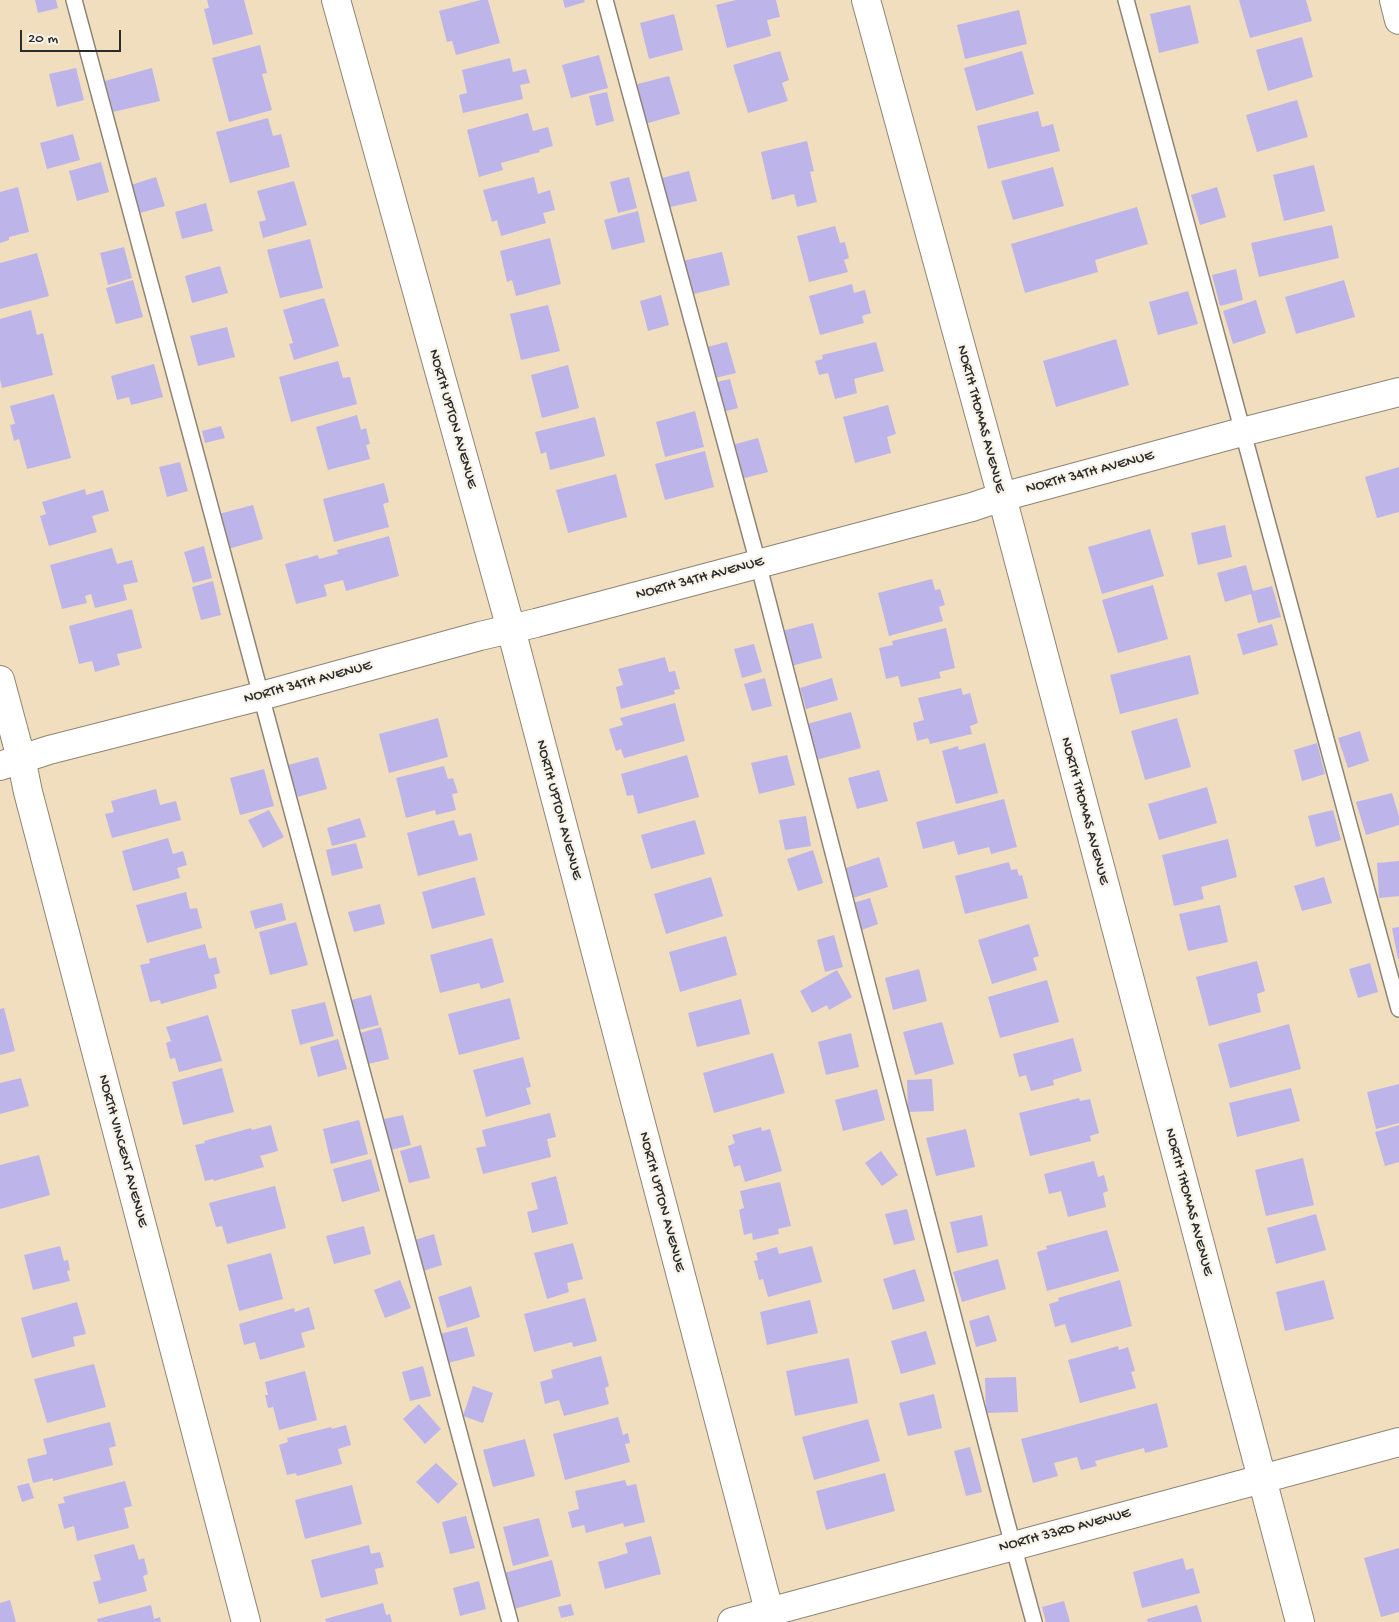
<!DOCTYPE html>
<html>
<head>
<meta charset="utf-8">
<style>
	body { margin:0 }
	#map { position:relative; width:1399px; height:1622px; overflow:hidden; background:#f1debf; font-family:"Gochi Hand",sans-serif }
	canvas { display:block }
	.scale { position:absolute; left:20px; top:30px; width:101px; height:22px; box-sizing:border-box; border:2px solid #2b2b2b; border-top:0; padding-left:6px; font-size:15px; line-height:18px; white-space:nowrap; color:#2b2b2b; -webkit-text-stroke:4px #f7f3e8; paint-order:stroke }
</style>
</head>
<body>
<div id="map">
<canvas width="1399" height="1622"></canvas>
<div class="scale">20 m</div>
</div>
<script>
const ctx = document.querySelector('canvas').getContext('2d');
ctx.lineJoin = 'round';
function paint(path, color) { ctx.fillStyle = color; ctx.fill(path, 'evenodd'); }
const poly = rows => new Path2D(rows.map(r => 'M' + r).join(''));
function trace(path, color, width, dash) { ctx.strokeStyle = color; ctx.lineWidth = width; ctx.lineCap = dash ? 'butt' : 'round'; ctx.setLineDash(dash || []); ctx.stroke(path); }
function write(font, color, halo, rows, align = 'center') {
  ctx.font = font + ' "Gochi Hand",sans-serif'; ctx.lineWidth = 4.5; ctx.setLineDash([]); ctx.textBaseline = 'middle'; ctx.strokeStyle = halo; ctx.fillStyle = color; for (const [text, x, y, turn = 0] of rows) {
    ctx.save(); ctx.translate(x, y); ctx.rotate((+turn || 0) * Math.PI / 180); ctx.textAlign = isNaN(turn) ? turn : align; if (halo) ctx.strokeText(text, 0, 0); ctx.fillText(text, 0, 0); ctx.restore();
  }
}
const building = poly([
	[35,0,56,0,58,8,38,13],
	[207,0,244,0,253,34,213,45,204,9,209,8],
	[481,0,488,0,500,43,456,55,452,41,447,42,439,11],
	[563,0,584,0,585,2,565,8],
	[736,0,776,0,780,17,767,20,771,36,727,48,716,5],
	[1239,0,1306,0,1312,21,1250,38],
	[1190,5,1199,43,1159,53,1150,14],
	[1019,10,1027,44,965,59,957,25],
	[674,14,683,50,649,59,640,23],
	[1302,37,1313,77,1268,91,1256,50],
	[260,45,267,73,262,74,272,110,229,122,212,58],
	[780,51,789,80,782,83,788,101,748,113,733,65],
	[1022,51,1034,94,976,111,964,68],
	[599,55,608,88,571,98,562,65],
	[510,58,513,72,526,69,530,83,520,85,523,99,463,113,459,95,467,93,462,70],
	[76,68,84,100,57,107,49,74],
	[152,68,160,101,113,112,105,81],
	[669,76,680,114,641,125,630,86],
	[607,92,614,121,596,126,589,96],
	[1297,100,1308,137,1257,152,1246,115],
	[1038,111,1042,127,1053,124,1060,151,988,169,977,126],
	[528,113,533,131,548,127,553,146,539,150,540,152,501,163,503,170,479,177,467,130],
	[268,118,273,136,281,134,290,167,230,183,216,132],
	[73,134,80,160,47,169,40,143],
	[807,141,814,171,810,172,817,202,797,207,794,194,772,200,761,152],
	[101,162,109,192,77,201,69,171],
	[1314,165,1325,211,1284,221,1273,175],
	[1053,167,1064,206,1013,220,1001,181],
	[689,171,697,201,666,208,658,179],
	[156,177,165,206,140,213,131,185],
	[534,177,538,194,550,190,555,210,543,213,546,223,501,236,497,220,492,222,483,190],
	[629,177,637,208,618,213,610,182],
	[294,181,307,225,263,238,259,222,266,220,257,191],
	[18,187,29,232,9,237,9,240,0,243,0,192],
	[1217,187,1226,217,1200,225,1191,195],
	[206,203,213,231,182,239,175,212],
	[1137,207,1148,244,1095,260,1098,272,1025,293,1011,244],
	[638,211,645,242,612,250,604,220],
	[1332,225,1339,258,1259,277,1251,243],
	[835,226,840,243,845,242,849,258,844,260,848,272,809,282,797,236],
	[550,238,561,284,516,296,512,280,507,282,500,251],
	[310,239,323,288,280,298,267,250],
	[124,247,132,278,108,285,100,253],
	[722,252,730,285,686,296,678,262],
	[37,253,49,296,0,309,0,263],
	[220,266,228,293,192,303,185,276],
	[1236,269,1243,300,1220,306,1212,275],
	[133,280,143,317,116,324,106,288],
	[1344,280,1355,317,1296,334,1285,297],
	[852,284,854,293,865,290,871,313,862,316,864,323,820,335,809,296],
	[1188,291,1198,324,1158,335,1149,302],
	[661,295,669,325,648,331,640,301],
	[324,298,339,346,294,360,289,344,293,343,283,310],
	[1256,300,1266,333,1233,344,1223,311],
	[548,305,560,351,521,360,510,314],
	[31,310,37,335,43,333,53,375,2,388,0,379,0,319],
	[227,327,235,357,198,366,190,336],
	[1116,339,1129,385,1056,407,1043,361],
	[727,342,736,373,711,379,703,348],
	[876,342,884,371,854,379,857,393,835,399,828,373,819,375,815,361,823,359,822,355],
	[338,361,343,378,350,377,357,404,291,422,279,377],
	[154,364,163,397,131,405,129,397,117,400,111,376],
	[568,365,579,408,542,418,531,375],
	[730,379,738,408,719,413,712,383],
	[54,394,71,458,27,469,19,439,14,441,10,425,15,424,10,406],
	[888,405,896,434,887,437,891,453,855,463,843,417],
	[695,411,704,447,665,457,656,422],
	[357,415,361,430,366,428,370,444,366,445,370,459,328,470,316,427],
	[595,417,605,456,550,470,546,452,541,454,535,432],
	[221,426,225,438,205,443,202,431],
	[758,438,768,472,737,480,728,446],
	[705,451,714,487,665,500,655,464],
	[180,462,188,491,167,497,159,467],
	[1399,467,1399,512,1377,518,1365,477],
	[616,474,627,517,568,533,556,490],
	[384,483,389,502,383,504,389,527,334,542,323,499],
	[85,489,86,495,103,490,109,511,92,516,97,532,49,546,40,516,46,514,42,502],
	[253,505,263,539,228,549,219,514],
	[1225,525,1232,557,1198,565,1191,533],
	[1150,529,1164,576,1102,594,1088,547],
	[389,536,399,576,346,591,343,580,324,585,327,596,296,604,285,564,318,555,319,559,338,554,337,550],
	[204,546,212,578,193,583,184,552],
	[112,548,117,564,132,560,138,582,123,585,127,600,95,608,91,594,85,596,87,603,62,609,50,565],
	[1246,565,1253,591,1272,586,1281,617,1258,623,1251,594,1225,602,1217,573],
	[932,579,935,590,940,589,945,605,939,607,943,621,889,636,878,593],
	[213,581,221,615,201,620,192,587],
	[1153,585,1168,639,1118,653,1102,600],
	[132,609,142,648,117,654,120,665,95,672,92,661,79,664,69,626],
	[813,623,822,658,787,667,778,632],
	[1272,624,1278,645,1243,655,1237,634],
	[946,628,955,668,939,672,941,678,901,687,898,676,886,679,879,648,893,645,892,641],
	[754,644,762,672,742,678,734,649],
	[1190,655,1199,694,1120,714,1110,675],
	[665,657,669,672,675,671,680,689,674,690,675,694,621,709,616,687,623,685,618,669],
	[765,678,772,706,752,711,744,684],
	[832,678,838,700,806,709,800,688],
	[961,688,963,695,970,693,978,723,970,726,972,734,930,744,928,738,917,741,913,723,924,720,918,698],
	[675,703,685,741,624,758,621,749,616,751,609,729,623,725,620,718],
	[851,712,861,748,816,760,807,724],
	[438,718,448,757,389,773,379,734],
	[1177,718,1191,767,1145,780,1131,731],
	[1360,731,1369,761,1348,768,1338,738],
	[985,743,998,793,956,804,942,751,958,746,959,750],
	[1317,743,1325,774,1302,781,1294,750],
	[687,755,699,797,638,814,633,795,627,796,621,774],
	[787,755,795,785,759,794,751,763],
	[318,757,327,789,297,797,288,765],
	[444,766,448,779,453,778,458,793,452,794,456,810,436,815,435,810,406,818,396,778],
	[264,769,274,806,240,815,230,778],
	[879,770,888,801,857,809,848,778],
	[1207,787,1217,823,1159,840,1148,804],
	[156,789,160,805,176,801,181,820,112,838,105,814,114,812,111,801],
	[1392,793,1399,816,1399,825,1366,835,1356,802],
	[1004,799,1017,847,991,854,989,847,958,855,954,841,923,849,916,822],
	[269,810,284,837,263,848,248,820],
	[1333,810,1341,840,1316,847,1308,816],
	[806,816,811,846,785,850,779,820],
	[360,818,366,837,332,846,327,828],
	[454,820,459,836,471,833,478,860,418,876,407,833],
	[695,820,705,854,651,869,641,835],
	[168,838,173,854,183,851,187,865,177,868,180,878,133,891,122,851],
	[1228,839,1237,877,1201,887,1204,899,1174,906,1162,855],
	[356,843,363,868,332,876,326,850],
	[813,850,823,883,798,891,787,859],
	[879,857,888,887,853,898,843,869],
	[1399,861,1399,896,1379,898,1377,863],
	[1009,862,1011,870,1017,869,1019,876,1022,875,1028,898,965,914,955,876],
	[475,877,485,915,432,929,422,892],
	[711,877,723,916,666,934,654,894],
	[1324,877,1332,903,1302,911,1294,886],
	[186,892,190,909,197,908,202,928,147,943,136,905],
	[870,898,878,924,859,931,850,904],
	[282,903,286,920,255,929,250,911],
	[380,904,385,924,354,932,348,912],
	[1220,905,1228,942,1188,951,1179,914],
	[296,922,308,965,270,975,259,932],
	[1029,924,1039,956,1033,958,1037,970,992,984,978,940],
	[1399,927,1399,959,1398,959,1392,928],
	[834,935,843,967,825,972,817,940],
	[726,936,737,975,680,992,669,952],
	[492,938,504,982,481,989,479,983,440,993,430,955],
	[205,944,209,959,216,957,220,973,214,975,217,988,161,1004,160,1000,150,1002,140,965,150,963,149,959],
	[1257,961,1265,991,1257,994,1261,1012,1209,1026,1196,977],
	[1370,963,1378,992,1358,998,1349,969],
	[919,969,927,1001,893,1010,885,978],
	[837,970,852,997,829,1010,827,1005,812,1013,800,991],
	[1047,980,1059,1022,1000,1038,988,997],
	[371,995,379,1025,359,1030,351,1000],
	[510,998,520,1039,459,1055,448,1014],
	[741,999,750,1034,697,1047,688,1013],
	[325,1002,334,1036,300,1045,291,1010],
	[4,1008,15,1051,0,1055,0,1009],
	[208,1015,222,1061,179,1072,175,1058,170,1059,166,1043,171,1041,166,1027],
	[942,1022,954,1064,915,1075,903,1032],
	[1289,1024,1301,1069,1230,1088,1218,1044],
	[381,1027,389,1059,368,1064,360,1033],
	[851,1033,859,1067,826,1075,818,1042],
	[1073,1038,1082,1071,1053,1080,1054,1085,1031,1091,1026,1075,1019,1077,1013,1054],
	[338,1039,347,1069,318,1077,310,1047],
	[773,1053,785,1093,714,1113,703,1073],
	[523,1057,531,1087,526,1088,531,1104,486,1117,473,1070],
	[222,1068,234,1112,183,1125,172,1082],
	[21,1078,29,1106,0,1114,0,1083],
	[932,1079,934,1111,908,1112,907,1080],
	[1399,1084,1399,1123,1376,1129,1367,1092],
	[1291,1088,1300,1121,1237,1137,1229,1103],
	[877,1089,885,1120,843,1131,835,1100],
	[1079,1098,1080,1101,1090,1099,1099,1133,1090,1136,1091,1141,1030,1156,1019,1113],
	[550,1113,556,1137,547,1139,551,1157,483,1174,476,1148,486,1146,482,1130],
	[403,1115,411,1145,391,1150,384,1119],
	[359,1120,368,1154,331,1164,323,1129],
	[271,1125,278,1151,260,1156,264,1167,214,1181,213,1179,205,1181,195,1145,205,1143,204,1141,251,1128,252,1130],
	[1399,1125,1399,1162,1385,1166,1375,1132],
	[761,1127,762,1131,770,1129,782,1171,745,1182,740,1165,734,1167,728,1146,735,1143,732,1135],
	[966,1129,975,1167,936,1176,926,1138],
	[421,1145,430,1178,409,1183,400,1151],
	[881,1151,898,1175,882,1186,865,1163],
	[39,1155,50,1195,0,1209,0,1165],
	[1303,1158,1314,1205,1266,1216,1255,1170],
	[371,1159,380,1191,342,1202,333,1169],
	[1094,1161,1098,1177,1104,1175,1108,1191,1103,1193,1106,1207,1068,1217,1061,1191,1049,1194,1044,1174],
	[556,1176,568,1224,532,1233,527,1212,538,1209,531,1183],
	[780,1182,791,1226,778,1229,779,1234,753,1240,752,1233,744,1235,739,1210,744,1208,740,1191],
	[275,1186,286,1228,227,1244,222,1226,216,1227,209,1203],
	[907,1209,915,1240,894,1245,885,1214],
	[1316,1214,1326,1250,1276,1264,1267,1228],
	[982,1215,988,1246,957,1253,950,1222],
	[364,1226,371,1254,334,1264,326,1236],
	[1107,1230,1119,1271,1047,1291,1037,1252,1047,1249,1046,1246],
	[434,1234,442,1265,423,1271,415,1240],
	[573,1243,583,1279,567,1283,569,1292,547,1299,534,1253],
	[60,1246,64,1261,68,1260,70,1270,67,1271,70,1281,33,1290,24,1255],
	[812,1246,822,1282,768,1297,763,1279,759,1280,754,1261,758,1260,756,1253,777,1247,779,1254],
	[271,1253,283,1299,239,1311,227,1265],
	[998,1259,1006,1289,962,1302,953,1272],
	[915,1269,925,1301,893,1310,883,1279],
	[400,1280,411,1308,385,1318,374,1290],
	[1120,1280,1132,1326,1071,1343,1065,1324,1055,1327,1049,1304,1059,1301,1058,1298],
	[1324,1280,1334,1319,1285,1331,1276,1292],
	[471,1286,480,1317,447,1328,438,1297],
	[585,1298,597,1341,573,1347,572,1342,534,1352,524,1314],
	[810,1300,818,1333,767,1345,760,1312],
	[77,1302,86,1334,73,1337,75,1346,32,1358,21,1318],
	[309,1307,315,1329,301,1333,305,1347,260,1360,255,1342,244,1345,239,1324,294,1308,295,1312],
	[989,1315,997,1341,976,1347,969,1321],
	[467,1327,475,1356,448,1363,440,1334],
	[926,1331,936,1364,901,1374,891,1341],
	[1118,1346,1119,1350,1128,1347,1135,1371,1131,1372,1136,1388,1080,1403,1068,1360],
	[601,1356,609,1386,605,1388,609,1404,564,1416,559,1400,545,1404,540,1382,553,1378,551,1370],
	[849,1358,858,1403,795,1416,786,1371],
	[94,1364,106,1407,47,1423,34,1379],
	[423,1366,431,1396,410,1401,402,1372],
	[305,1371,317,1420,279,1430,273,1407,268,1408,265,1395,268,1395,265,1382],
	[1016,1377,1018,1412,986,1413,985,1378],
	[473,1386,493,1393,483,1423,463,1416],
	[934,1394,942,1428,908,1436,899,1403],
	[1157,1403,1168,1447,1145,1453,1144,1448,1095,1461,1097,1466,1081,1470,1077,1457,1054,1463,1058,1476,1033,1483,1021,1439],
	[419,1404,441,1429,425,1444,403,1419],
	[618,1417,623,1435,628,1433,630,1443,625,1444,630,1462,565,1480,553,1434],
	[868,1419,880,1461,814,1480,802,1437],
	[110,1422,116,1446,109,1448,113,1465,53,1481,53,1478,33,1483,27,1459,47,1454,43,1439],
	[346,1425,351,1445,338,1449,342,1464,297,1476,296,1473,287,1475,279,1445,288,1442,287,1438,331,1427,332,1429],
	[525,1439,535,1476,493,1487,483,1450],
	[970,1447,982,1492,966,1496,954,1451],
	[436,1463,458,1484,438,1504,416,1482],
	[885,1473,895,1511,826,1530,816,1491],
	[625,1480,627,1486,636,1484,645,1522,624,1527,623,1523,586,1533,584,1525,572,1528,568,1512,579,1509,575,1491],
	[125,1481,132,1506,124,1508,129,1528,77,1541,74,1526,64,1529,58,1504,65,1503,63,1497],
	[29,1483,34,1498,22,1502,17,1486],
	[352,1485,362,1524,305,1539,295,1500],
	[466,1516,475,1548,450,1554,442,1522],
	[539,1518,549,1556,513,1566,503,1527],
	[651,1536,661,1574,605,1589,598,1562,628,1553,625,1543],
	[134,1544,139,1560,144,1558,148,1574,143,1576,147,1591,99,1604,93,1582,101,1580,94,1555],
	[369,1545,371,1554,380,1552,384,1567,375,1569,378,1584,321,1598,311,1560],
	[1399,1548,1399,1612,1381,1617,1364,1558],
	[1183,1558,1186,1570,1193,1568,1200,1593,1142,1608,1133,1572],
	[552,1560,561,1596,514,1609,504,1573],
	[479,1581,486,1609,460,1616,453,1588],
	[10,1600,16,1622,0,1622,0,1603],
	[1064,1601,1070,1622,1046,1622,1042,1607],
	[383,1603,386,1615,390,1614,392,1622,326,1622,325,1619],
	[571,1604,574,1615,561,1618,558,1607],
	[151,1605,154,1619,160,1617,161,1622,98,1622,97,1619],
	[1197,1605,1202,1622,1148,1622,1147,1619]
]);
const service = poly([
	[74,0,510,1622],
	[605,0,758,563,1004,1512,1034,1622],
	[1126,0,1399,1009]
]);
const minor = poly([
	[336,0,511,629,772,1622],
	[866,0,1002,497,1300,1622],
	[1394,0,1399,20],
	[0,680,21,758,28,792,246,1622],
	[0,766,49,750,261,696,480,636,536,623,972,507,1002,497,1242,432,1399,392],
	[732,1622,1399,1442]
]);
const streetNames = [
	["NORTH UPTON AVENUE",452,419,74],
	["NORTH THOMAS AVENUE",980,419,75],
	["NORTH 34TH AVENUE",1090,473,-15],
	["NORTH 34TH AVENUE",700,579,-15],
	["NORTH 34TH AVENUE",308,683,-15],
	["NORTH UPTON AVENUE",558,810,75],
	["NORTH THOMAS AVENUE",1084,811,75],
	["NORTH VINCENT AVENUE",122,1151,75],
	["NORTH UPTON AVENUE",661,1202,75],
	["NORTH THOMAS AVENUE",1188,1202,75],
	["NORTH 33RD AVENUE",1065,1531,-15]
];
paint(building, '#bdb4ea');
trace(service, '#8e8475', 18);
trace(minor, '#8e8475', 30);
trace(service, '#fff', 15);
trace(minor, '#fff', 28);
write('15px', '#2b2b2b', '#f7f3e8', streetNames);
</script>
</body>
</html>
